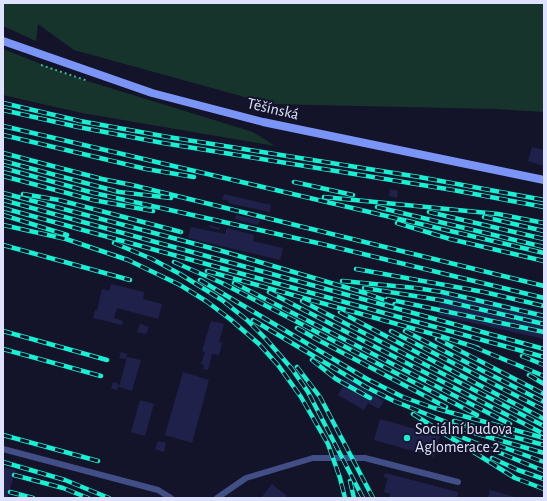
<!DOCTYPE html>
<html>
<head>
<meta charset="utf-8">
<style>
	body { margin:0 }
	#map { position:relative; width:547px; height:501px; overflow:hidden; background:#13142a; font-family:"Alegreya Sans",sans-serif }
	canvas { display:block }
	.frame { position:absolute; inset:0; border:4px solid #dee2fd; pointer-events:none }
</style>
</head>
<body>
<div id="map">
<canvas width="547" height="501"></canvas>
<div class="frame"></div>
</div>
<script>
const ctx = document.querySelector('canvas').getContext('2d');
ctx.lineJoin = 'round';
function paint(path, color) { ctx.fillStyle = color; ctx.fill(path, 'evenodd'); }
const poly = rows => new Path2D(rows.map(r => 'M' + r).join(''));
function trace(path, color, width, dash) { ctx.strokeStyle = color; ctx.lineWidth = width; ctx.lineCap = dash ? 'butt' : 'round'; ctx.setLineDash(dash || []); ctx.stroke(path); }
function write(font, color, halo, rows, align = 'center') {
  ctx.font = font + ' "Alegreya Sans",sans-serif'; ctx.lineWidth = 4; ctx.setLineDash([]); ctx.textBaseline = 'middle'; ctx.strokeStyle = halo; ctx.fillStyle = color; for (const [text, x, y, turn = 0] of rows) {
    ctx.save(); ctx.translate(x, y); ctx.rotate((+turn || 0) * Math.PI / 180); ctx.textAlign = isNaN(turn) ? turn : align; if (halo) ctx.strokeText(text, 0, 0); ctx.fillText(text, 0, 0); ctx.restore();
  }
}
const green = poly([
	[3,3,544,3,544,112,495,109,270,104,74,50,38,24,36,41,3,26],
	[3,49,71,76,253,132,275,146,82,113,3,95]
]);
const building = poly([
	[532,147,544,150,544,166,528,161],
	[390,189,398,191,397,198,389,196],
	[224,194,271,205,270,212,228,203,229,201,222,199],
	[236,215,260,220,258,225,235,219],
	[209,225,220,228,220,230,209,227],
	[191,227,225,234,227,228,254,235,253,241,283,248,280,260,188,238],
	[111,284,144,292,143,299,162,304,158,319,117,308,114,318,123,321,122,325,93,318,95,310,97,311,102,289,109,291],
	[442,290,544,312,544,339,437,315],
	[211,321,224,324,219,342,222,343,219,355,212,354,208,370,203,369,204,365,201,364,205,352,202,351],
	[140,324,149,327,146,334,137,332],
	[121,352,127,354,126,359,119,358],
	[127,357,141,360,132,391,119,387],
	[183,372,209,380,192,443,165,435],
	[347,379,384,401,379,409,368,403,364,410,338,395],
	[113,382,119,384,117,390,111,388],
	[140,400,154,404,145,436,131,432],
	[380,419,440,436,434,457,374,440],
	[158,441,166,443,164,452,155,449],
	[3,467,16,470,7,498,3,498],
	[385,473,458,492,457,498,389,498,390,494,384,492,388,478,384,477],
	[272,484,287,496,285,498,261,498],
	[490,490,518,498,488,498]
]);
const path = poly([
	[41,65,88,81]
]);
const service = poly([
	[3,449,158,490,171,498],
	[217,498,246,478,313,458,365,458,458,482]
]);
const secondary = poly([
	[3,41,152,93,263,122,544,180]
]);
const rail = poly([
	[3,103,80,121,168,137,419,177,544,200],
	[3,110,78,127,163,143,453,190,544,207],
	[3,126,544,253],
	[3,135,146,169,194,177],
	[3,153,102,179,132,185,544,286],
	[3,161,119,192,171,198],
	[3,168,94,193,322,244,544,298],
	[3,176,93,200,153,211],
	[294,182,353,195],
	[3,193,222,251,365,293,393,303],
	[23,194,59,200,181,232],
	[324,197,498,214,544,223],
	[3,200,544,349],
	[377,207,544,247],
	[3,208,544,357],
	[429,212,544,239],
	[3,215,67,235],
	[484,217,544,231],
	[397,223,450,239,544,261],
	[3,225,66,239,128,260,180,285,206,301,230,319,259,344,278,365,301,397,328,444,340,478,345,498],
	[114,243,152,259,180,274,222,300,247,320,266,339,292,369,308,392,363,498],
	[3,245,130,280],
	[174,262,222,283,477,415],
	[356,269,484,292,544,306],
	[207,271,440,336,478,348],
	[200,280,367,379,403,397,434,408,544,438],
	[342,281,416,288,442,292,544,316],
	[234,283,510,424],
	[364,288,440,300,544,324],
	[269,292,544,434],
	[387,299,544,332],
	[302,301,544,426],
	[340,312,544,419],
	[253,320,366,387,394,401,471,432,544,453],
	[297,328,320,341,446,407],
	[3,331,107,360],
	[391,331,544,410],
	[405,331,544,402],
	[437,339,544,394],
	[474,347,544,376],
	[3,349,101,376],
	[522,356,544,365],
	[312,360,336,379,370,398],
	[297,367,320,397,373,498],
	[529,375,544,384],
	[413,414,515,478,544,489],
	[454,421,544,445],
	[454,434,544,471],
	[3,435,98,461],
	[497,445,544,462],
	[492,458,518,470,544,479],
	[3,462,65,480,109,498],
	[14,475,63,488,88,498],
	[350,481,354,498],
	[10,492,33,498]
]);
const markers = [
	[407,438,4,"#16f0d3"]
];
const streetNames = [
	["Těšínská",273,109,13]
];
const poiNames = [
	["Sociální budova",415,429],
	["Aglomerace 2",415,447]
];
paint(green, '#16342c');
paint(building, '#20214a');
trace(path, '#39b691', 2, [2, 3]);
trace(service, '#414f86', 6);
trace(secondary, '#7b95f7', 8);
trace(rail, '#16f0d3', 4.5);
trace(rail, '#13142a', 3, [9]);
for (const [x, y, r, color] of markers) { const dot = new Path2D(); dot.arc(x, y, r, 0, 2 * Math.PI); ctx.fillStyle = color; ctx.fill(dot); trace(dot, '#13142a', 1.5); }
write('16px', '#dee2fd', '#13142a', streetNames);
write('16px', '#dee2fd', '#13142a', poiNames, 'left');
</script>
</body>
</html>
